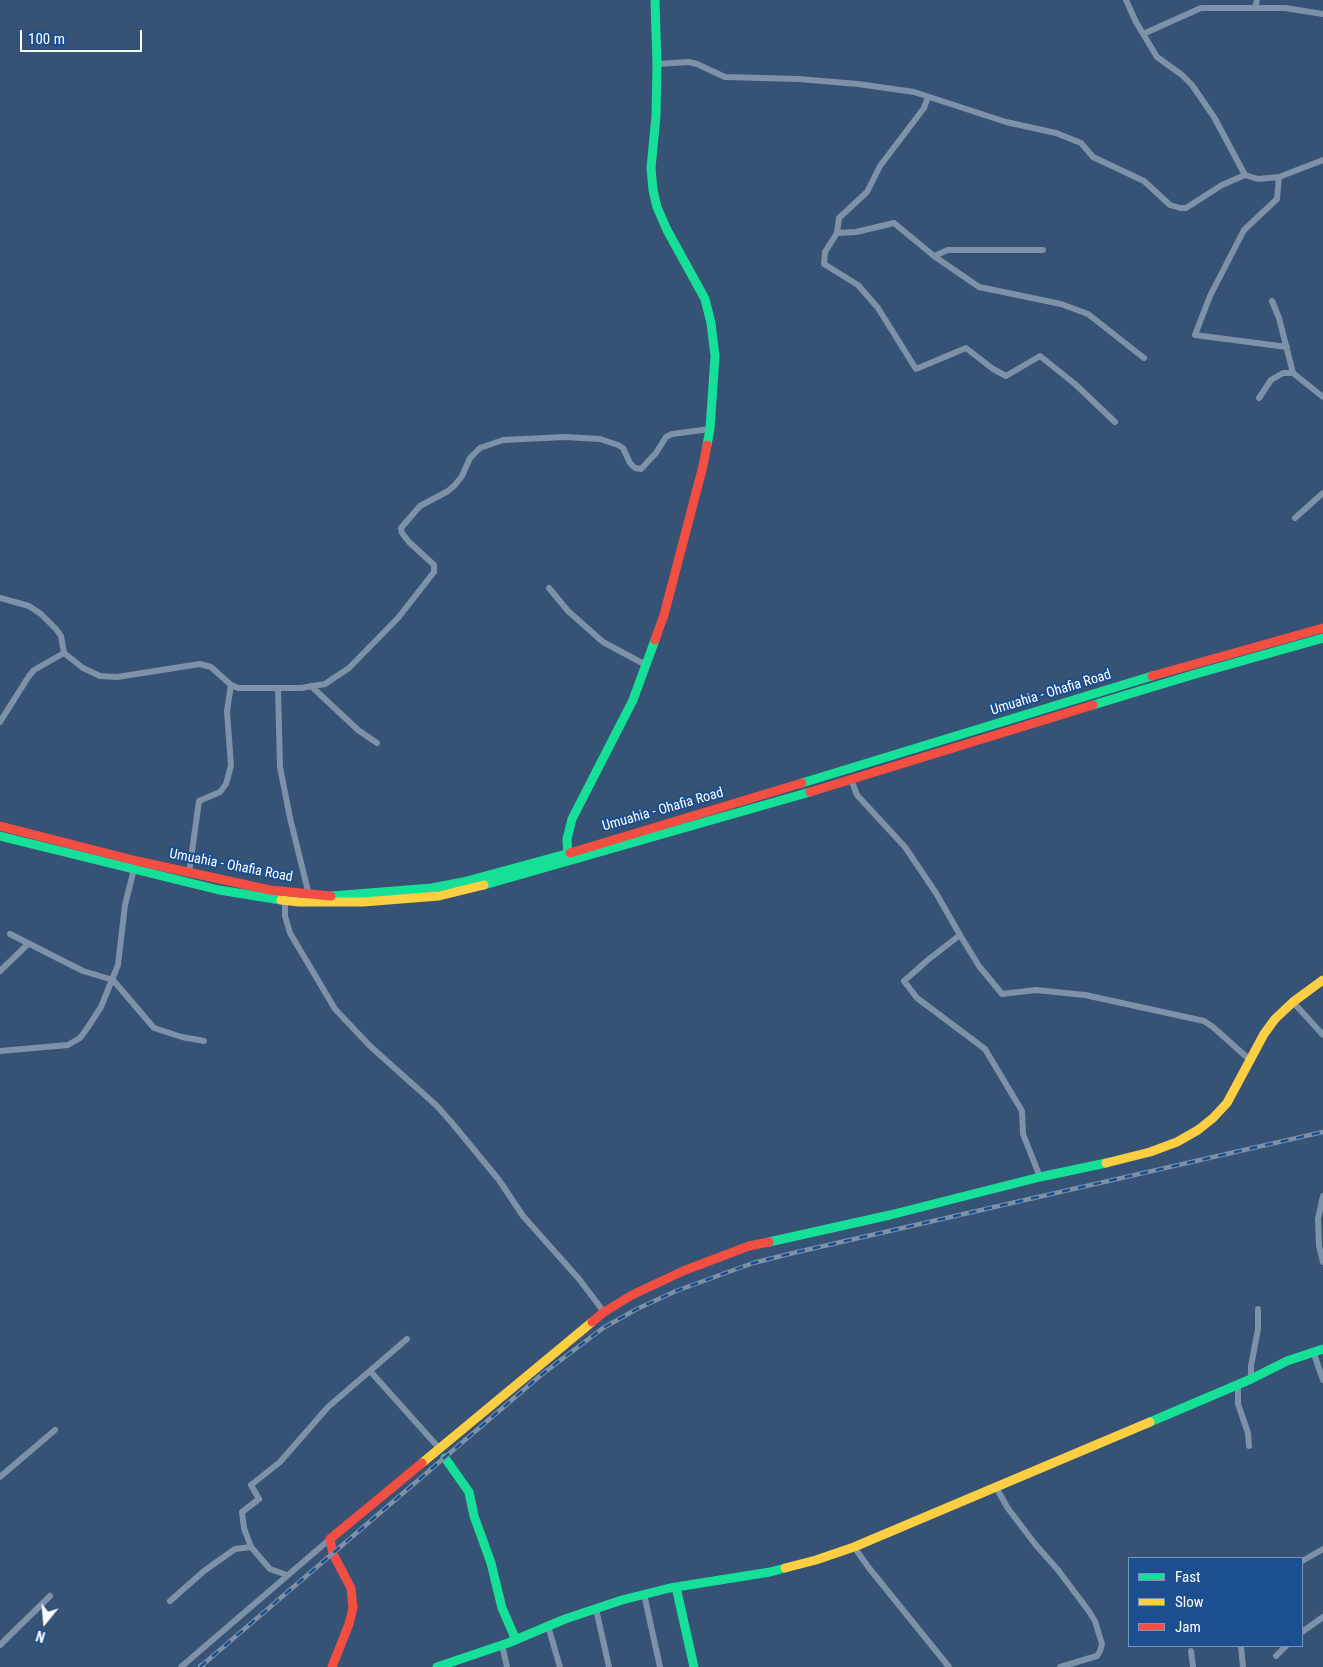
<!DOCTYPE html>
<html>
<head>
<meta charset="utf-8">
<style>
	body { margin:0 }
	#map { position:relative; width:1323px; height:1667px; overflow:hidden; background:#365274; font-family:"Roboto Condensed",sans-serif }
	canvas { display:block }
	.legend { position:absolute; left:1128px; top:1557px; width:175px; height:90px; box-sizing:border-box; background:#1b4f8f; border:1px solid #7695bc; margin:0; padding:6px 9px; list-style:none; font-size:15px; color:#fff }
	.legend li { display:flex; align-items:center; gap:10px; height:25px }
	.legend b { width:25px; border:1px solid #7695bc }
	.north { position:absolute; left:20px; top:1597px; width:50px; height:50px; -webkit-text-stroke:4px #1b4f8f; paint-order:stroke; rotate:197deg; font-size:14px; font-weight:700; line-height:20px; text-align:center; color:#fff }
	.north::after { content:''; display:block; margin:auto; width:18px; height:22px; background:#fff; clip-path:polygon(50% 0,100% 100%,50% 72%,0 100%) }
	.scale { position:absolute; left:20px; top:30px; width:122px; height:22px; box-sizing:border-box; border:2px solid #fff; border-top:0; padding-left:6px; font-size:15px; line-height:18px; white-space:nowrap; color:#fff; -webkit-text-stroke:4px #1b4f8f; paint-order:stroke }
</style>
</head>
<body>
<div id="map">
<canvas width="1323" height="1667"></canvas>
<ul class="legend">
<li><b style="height:6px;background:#16e098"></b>Fast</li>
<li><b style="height:6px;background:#ffcf43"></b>Slow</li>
<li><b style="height:6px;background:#f24e42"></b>Jam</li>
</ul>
<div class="north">N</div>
<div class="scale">100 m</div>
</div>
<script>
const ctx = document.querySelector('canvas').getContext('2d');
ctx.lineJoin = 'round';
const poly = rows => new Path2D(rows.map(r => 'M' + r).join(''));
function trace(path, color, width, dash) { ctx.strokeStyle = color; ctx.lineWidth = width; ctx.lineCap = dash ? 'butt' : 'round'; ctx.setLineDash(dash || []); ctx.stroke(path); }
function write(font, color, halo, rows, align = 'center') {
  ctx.font = font + ' "Roboto Condensed",sans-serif'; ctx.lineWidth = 4; ctx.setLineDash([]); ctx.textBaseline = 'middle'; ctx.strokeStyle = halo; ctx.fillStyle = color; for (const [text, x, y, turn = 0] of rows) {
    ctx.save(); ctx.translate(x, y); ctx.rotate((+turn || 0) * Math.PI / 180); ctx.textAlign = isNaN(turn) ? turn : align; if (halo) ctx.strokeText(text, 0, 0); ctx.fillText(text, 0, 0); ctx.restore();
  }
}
const street = poly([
	[1126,0,1136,22,1157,57,1182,75,1192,85,1214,117,1245,175,1258,179,1279,177,1323,160],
	[1255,8,1257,0],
	[1143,34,1201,8,1285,8,1323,14],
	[657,64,689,62,697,64,725,77,798,79,858,84,914,92,1006,122,1056,133,1081,143,1093,157,1144,181,1170,205,1180,208,1186,208,1222,185,1245,175],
	[928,97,924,108,880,166,867,192,839,218,837,233,825,252,824,264,858,285,878,308,916,369,966,348,993,369,1006,376,1040,356,1075,384,1115,422],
	[1279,177,1277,199,1244,230,1210,296,1195,335,1287,347],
	[837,233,856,232,894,223,934,256,979,287,1061,304,1088,314,1144,358],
	[934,256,948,250,1043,250],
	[1272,301,1279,318,1293,373],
	[1259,398,1271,380,1283,373,1293,373,1323,397],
	[1295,518,1323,493],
	[549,588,568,611,603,642,646,665],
	[0,598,29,606,41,614,56,629,61,636,64,653,83,668,100,676,117,677,200,664,211,667,231,685,238,688,301,688,325,684,349,668,398,618,434,572,434,565,409,542,402,533,401,528,420,506,448,491,455,485,462,476,470,458,480,448,503,440,565,437,600,439,618,445,623,448,630,463,635,468,641,469,656,453,666,437,672,434,710,429],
	[311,686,358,730,377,743],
	[278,688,280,767,290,818,309,895],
	[0,722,29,676,34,670,64,653],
	[851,779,857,795,905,847,936,893,960,935,929,959,904,981,917,998,985,1049,1022,1111,1023,1134,1040,1177],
	[189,873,199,801,220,792,226,784,231,766,227,711,231,685],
	[285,900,285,916,290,933,335,1009,370,1046,437,1106,452,1123,499,1180,523,1216,579,1279,604,1312],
	[10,934,83,971,113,980,154,1028,182,1037,204,1041],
	[960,935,979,966,1002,994,1036,990,1085,995,1204,1021,1213,1027,1250,1060],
	[0,971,28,944],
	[1293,1002,1323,1035],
	[0,1051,68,1045,80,1038,88,1027,101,1007,118,965,125,905,134,869],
	[1323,1196,1318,1219,1319,1246,1323,1262],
	[1313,1351,1323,1380],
	[370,1371,439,1448],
	[1251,1379,1251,1366,1258,1329,1258,1309],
	[1238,1385,1238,1404,1248,1433,1249,1446],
	[0,1477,55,1430],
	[996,1487,1007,1507,1035,1544,1058,1570,1088,1610,1095,1621,1102,1644,1100,1651,1097,1656,1060,1667],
	[251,1547,244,1528,242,1512,259,1499,251,1485,280,1462,328,1407,407,1339],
	[854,1547,869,1568,949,1667],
	[1302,1561,1323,1549],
	[644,1594,660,1667],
	[170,1601,204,1571,235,1549,251,1547,270,1569,287,1575],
	[596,1609,609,1667],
	[548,1626,560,1667],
	[1302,1632,1323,1617],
	[0,1645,50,1596],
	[502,1645,507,1667],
	[1241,1646,1243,1667],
	[1191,1651,1193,1667],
	[1276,1656,1286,1646],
	[201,1666,202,1667],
	[181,1667,330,1539]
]);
const fast = poly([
	[655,0,657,64,656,116,651,168,653,190,657,207,667,230,705,299,711,323,715,356,710,429,707,445],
	[1093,705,1192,675,1323,638],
	[802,783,1152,676],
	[0,836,219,890,281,900],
	[568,858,567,839,572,819,633,700,655,640],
	[484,885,810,792],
	[331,896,432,888,463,882,570,853],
	[769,1242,890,1215,1040,1177,1106,1163],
	[1150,1422,1251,1379,1287,1361,1323,1349],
	[445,1458,469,1492,474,1516,491,1563,502,1608,516,1640],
	[676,1587,694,1667],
	[437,1667,508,1643,565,1619,622,1600,670,1588,770,1572,785,1568]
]);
const slow = poly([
	[281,900,299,902,363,902,439,896,484,885],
	[1106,1163,1150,1152,1177,1142,1198,1130,1213,1118,1227,1103,1264,1034,1275,1019,1293,1002,1323,980],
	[422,1463,592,1322],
	[785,1568,816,1560,854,1547,1150,1422]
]);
const jam = poly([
	[655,640,664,615,703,466,707,445],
	[1152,676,1323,628],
	[810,792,1093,705],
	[0,826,137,861,270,890,331,896],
	[570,853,802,783],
	[592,1322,604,1312,632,1295,683,1271,749,1246,769,1242],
	[332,1667,349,1624,353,1608,351,1588,333,1554,330,1539,422,1463]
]);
const rail = poly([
	[200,1667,541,1375,603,1328,637,1309,676,1291,753,1263,793,1253,1323,1132]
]);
const streetNames = [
	["Umuahia - Ohafia Road",1051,693,-17],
	["Umuahia - Ohafia Road",663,810,-16],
	["Umuahia - Ohafia Road",231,866,11]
];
trace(street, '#7d92a8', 6);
trace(fast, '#16e098', 9);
trace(slow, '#ffcf43', 9);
trace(jam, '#f24e42', 9);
trace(rail, '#7e92a7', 4.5);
trace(rail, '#1b4f8f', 2.5, [8]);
write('14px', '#fff', '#1b4f8f', streetNames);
</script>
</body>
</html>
